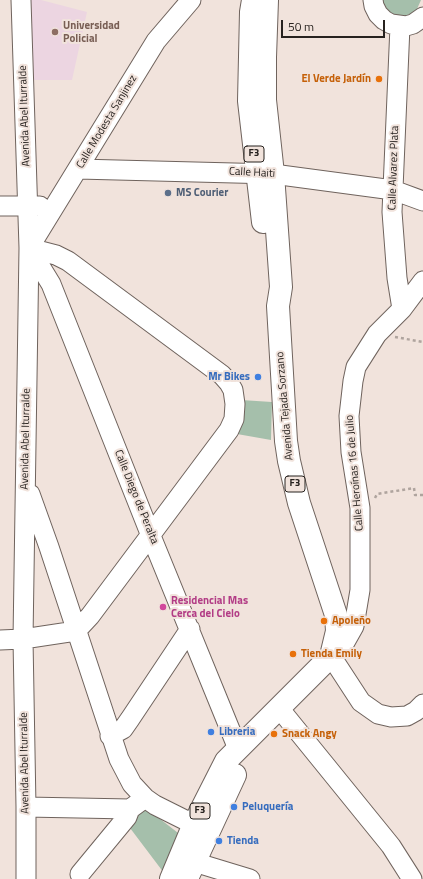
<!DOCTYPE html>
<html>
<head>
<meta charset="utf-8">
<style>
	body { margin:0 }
	#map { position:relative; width:423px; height:879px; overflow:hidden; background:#f1e3dc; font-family:"Titillium Web",sans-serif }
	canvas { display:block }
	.scale { position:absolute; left:281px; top:20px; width:104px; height:18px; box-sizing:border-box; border:2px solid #27221f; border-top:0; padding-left:5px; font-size:12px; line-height:14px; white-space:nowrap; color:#27221f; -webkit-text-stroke:3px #f1e3dc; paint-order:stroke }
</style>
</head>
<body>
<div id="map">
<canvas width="423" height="879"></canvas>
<div class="scale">50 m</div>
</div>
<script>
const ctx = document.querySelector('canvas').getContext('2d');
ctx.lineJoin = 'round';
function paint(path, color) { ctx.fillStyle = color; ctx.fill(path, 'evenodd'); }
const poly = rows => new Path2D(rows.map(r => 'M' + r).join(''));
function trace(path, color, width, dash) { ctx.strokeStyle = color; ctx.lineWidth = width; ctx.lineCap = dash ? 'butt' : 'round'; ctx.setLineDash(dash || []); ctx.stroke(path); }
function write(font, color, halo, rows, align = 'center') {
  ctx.font = font + ' "Titillium Web",sans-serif'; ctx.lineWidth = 4; ctx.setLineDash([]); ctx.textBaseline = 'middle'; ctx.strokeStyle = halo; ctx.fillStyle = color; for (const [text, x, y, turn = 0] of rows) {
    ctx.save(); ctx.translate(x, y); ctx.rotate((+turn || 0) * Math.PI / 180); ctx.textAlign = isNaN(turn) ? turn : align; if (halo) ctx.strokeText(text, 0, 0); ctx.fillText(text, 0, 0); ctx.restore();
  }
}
const education = poly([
	[27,0,41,0,87,12,72,80,28,80]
]);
const green = poly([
	[382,0,421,0,417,9,412,13,406,16,399,16,393,14,387,10],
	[241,400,272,402,271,440,237,434],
	[142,805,182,836,164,873,127,824]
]);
const path = poly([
	[395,337,423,342],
	[375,498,377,494,414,488,415,495,423,495]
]);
const minor = poly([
	[21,0,29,248,23,639,26,807,26,879],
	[373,0,374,6,378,14,384,20,391,24,406,26,413,24,423,17],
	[400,26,392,212,397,278,402,309],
	[78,169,273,174,393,190,423,201],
	[0,206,40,206],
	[29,248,56,255,68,261,222,375,229,383,233,390,235,404,234,419,229,430,90,616,76,631],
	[29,248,51,284,151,536,238,749],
	[29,248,156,41,191,0],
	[423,281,402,309,377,334,356,367,353,381,349,416,351,452,360,508,360,590,354,626,345,642,331,656,361,702,378,714,391,717,407,716,416,711,423,704],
	[30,494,49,547,119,759,132,784,145,798,155,805,207,831],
	[0,640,23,639,76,631],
	[279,708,391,846,412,879],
	[110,736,123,729,130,719,190,629],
	[26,807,130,809,145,798],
	[194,862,250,879],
	[80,874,127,817,130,809]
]);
const major = poly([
	[253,0,251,12,249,101,263,222],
	[189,874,235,775],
	[171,879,194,824,226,761,331,656,337,631,336,615,299,503,289,461,286,441,278,306,281,287,273,174,265,100,265,57,267,0]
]);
const markers = [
	[55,32,4,"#8d6e63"],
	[379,79,4,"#e8710a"],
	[168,193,4,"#5c6f8a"],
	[258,377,4,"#3f7fe0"],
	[163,607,4,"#d1479c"],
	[324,621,4,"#e8710a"],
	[293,654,4,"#e8710a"],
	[211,732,4,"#3f7fe0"],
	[274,734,4,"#e8710a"],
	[234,807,4,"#3f7fe0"],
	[219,841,4,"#3f7fe0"]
];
const shields = [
	[254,154,20],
	[295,484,20],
	[200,811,20]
];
const shieldNames = [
	["F3",254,154],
	["F3",295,484],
	["F3",200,811]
];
const educationNames = [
	["Universidad",63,26],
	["Policial",63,39]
];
const foodNames = [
	["El Verde Jardín",371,79,"right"],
	["Apoleño",332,621],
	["Tienda Emily",301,654],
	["Snack Angy",282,734]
];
const streetNames = [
	["Avenida Abel Iturralde",25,116,-92],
	["Calle Modesta Sanjinez",107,122,-59],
	["Calle Alvarez Plata",394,168,-88],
	["Calle Haiti",252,173,3],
	["Avenida Tejada Sorzano",285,406,-95],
	["Avenida Abel Iturralde",26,439,-89],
	["Calle Heroínas 16 de Julio",355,473,-95],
	["Calle Diego de Peralta",136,497,68],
	["Avenida Abel Iturralde",25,763,-91]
];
const serviceNames = [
	["MS Courier",176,193]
];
const shopNames = [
	["Mr Bikes",250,377,"right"],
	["Libreria",219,732],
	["Peluquería",242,807],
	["Tienda",227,841]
];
const hotelNames = [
	["Residencial Mas",171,601],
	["Cerca del Cielo",171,614]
];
paint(education, '#ecd5e1');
paint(green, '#a5bfab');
trace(minor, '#6f635d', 21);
trace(major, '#6f635d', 24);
trace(path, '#afa49e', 2.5, [3, 3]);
trace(minor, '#fff', 19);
trace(major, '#fff', 22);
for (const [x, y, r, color] of markers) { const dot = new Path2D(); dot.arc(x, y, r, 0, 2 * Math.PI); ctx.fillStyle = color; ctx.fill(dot); trace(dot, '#f1e3dc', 1.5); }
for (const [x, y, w] of shields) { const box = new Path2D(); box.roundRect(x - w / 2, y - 8, w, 16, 3); ctx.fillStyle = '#f1e3dc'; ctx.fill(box); trace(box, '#27221f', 1); }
write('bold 10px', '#27221f', null, shieldNames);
write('bold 11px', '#785e54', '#f1e3dc', educationNames, 'left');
write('bold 11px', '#c56008', '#f1e3dc', foodNames, 'left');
write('11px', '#27221f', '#f1e3dc', streetNames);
write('bold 11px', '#4e5e75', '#f1e3dc', serviceNames, 'left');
write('bold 11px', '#366cbe', '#f1e3dc', shopNames, 'left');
write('bold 11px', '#b23c85', '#f1e3dc', hotelNames, 'left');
</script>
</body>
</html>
